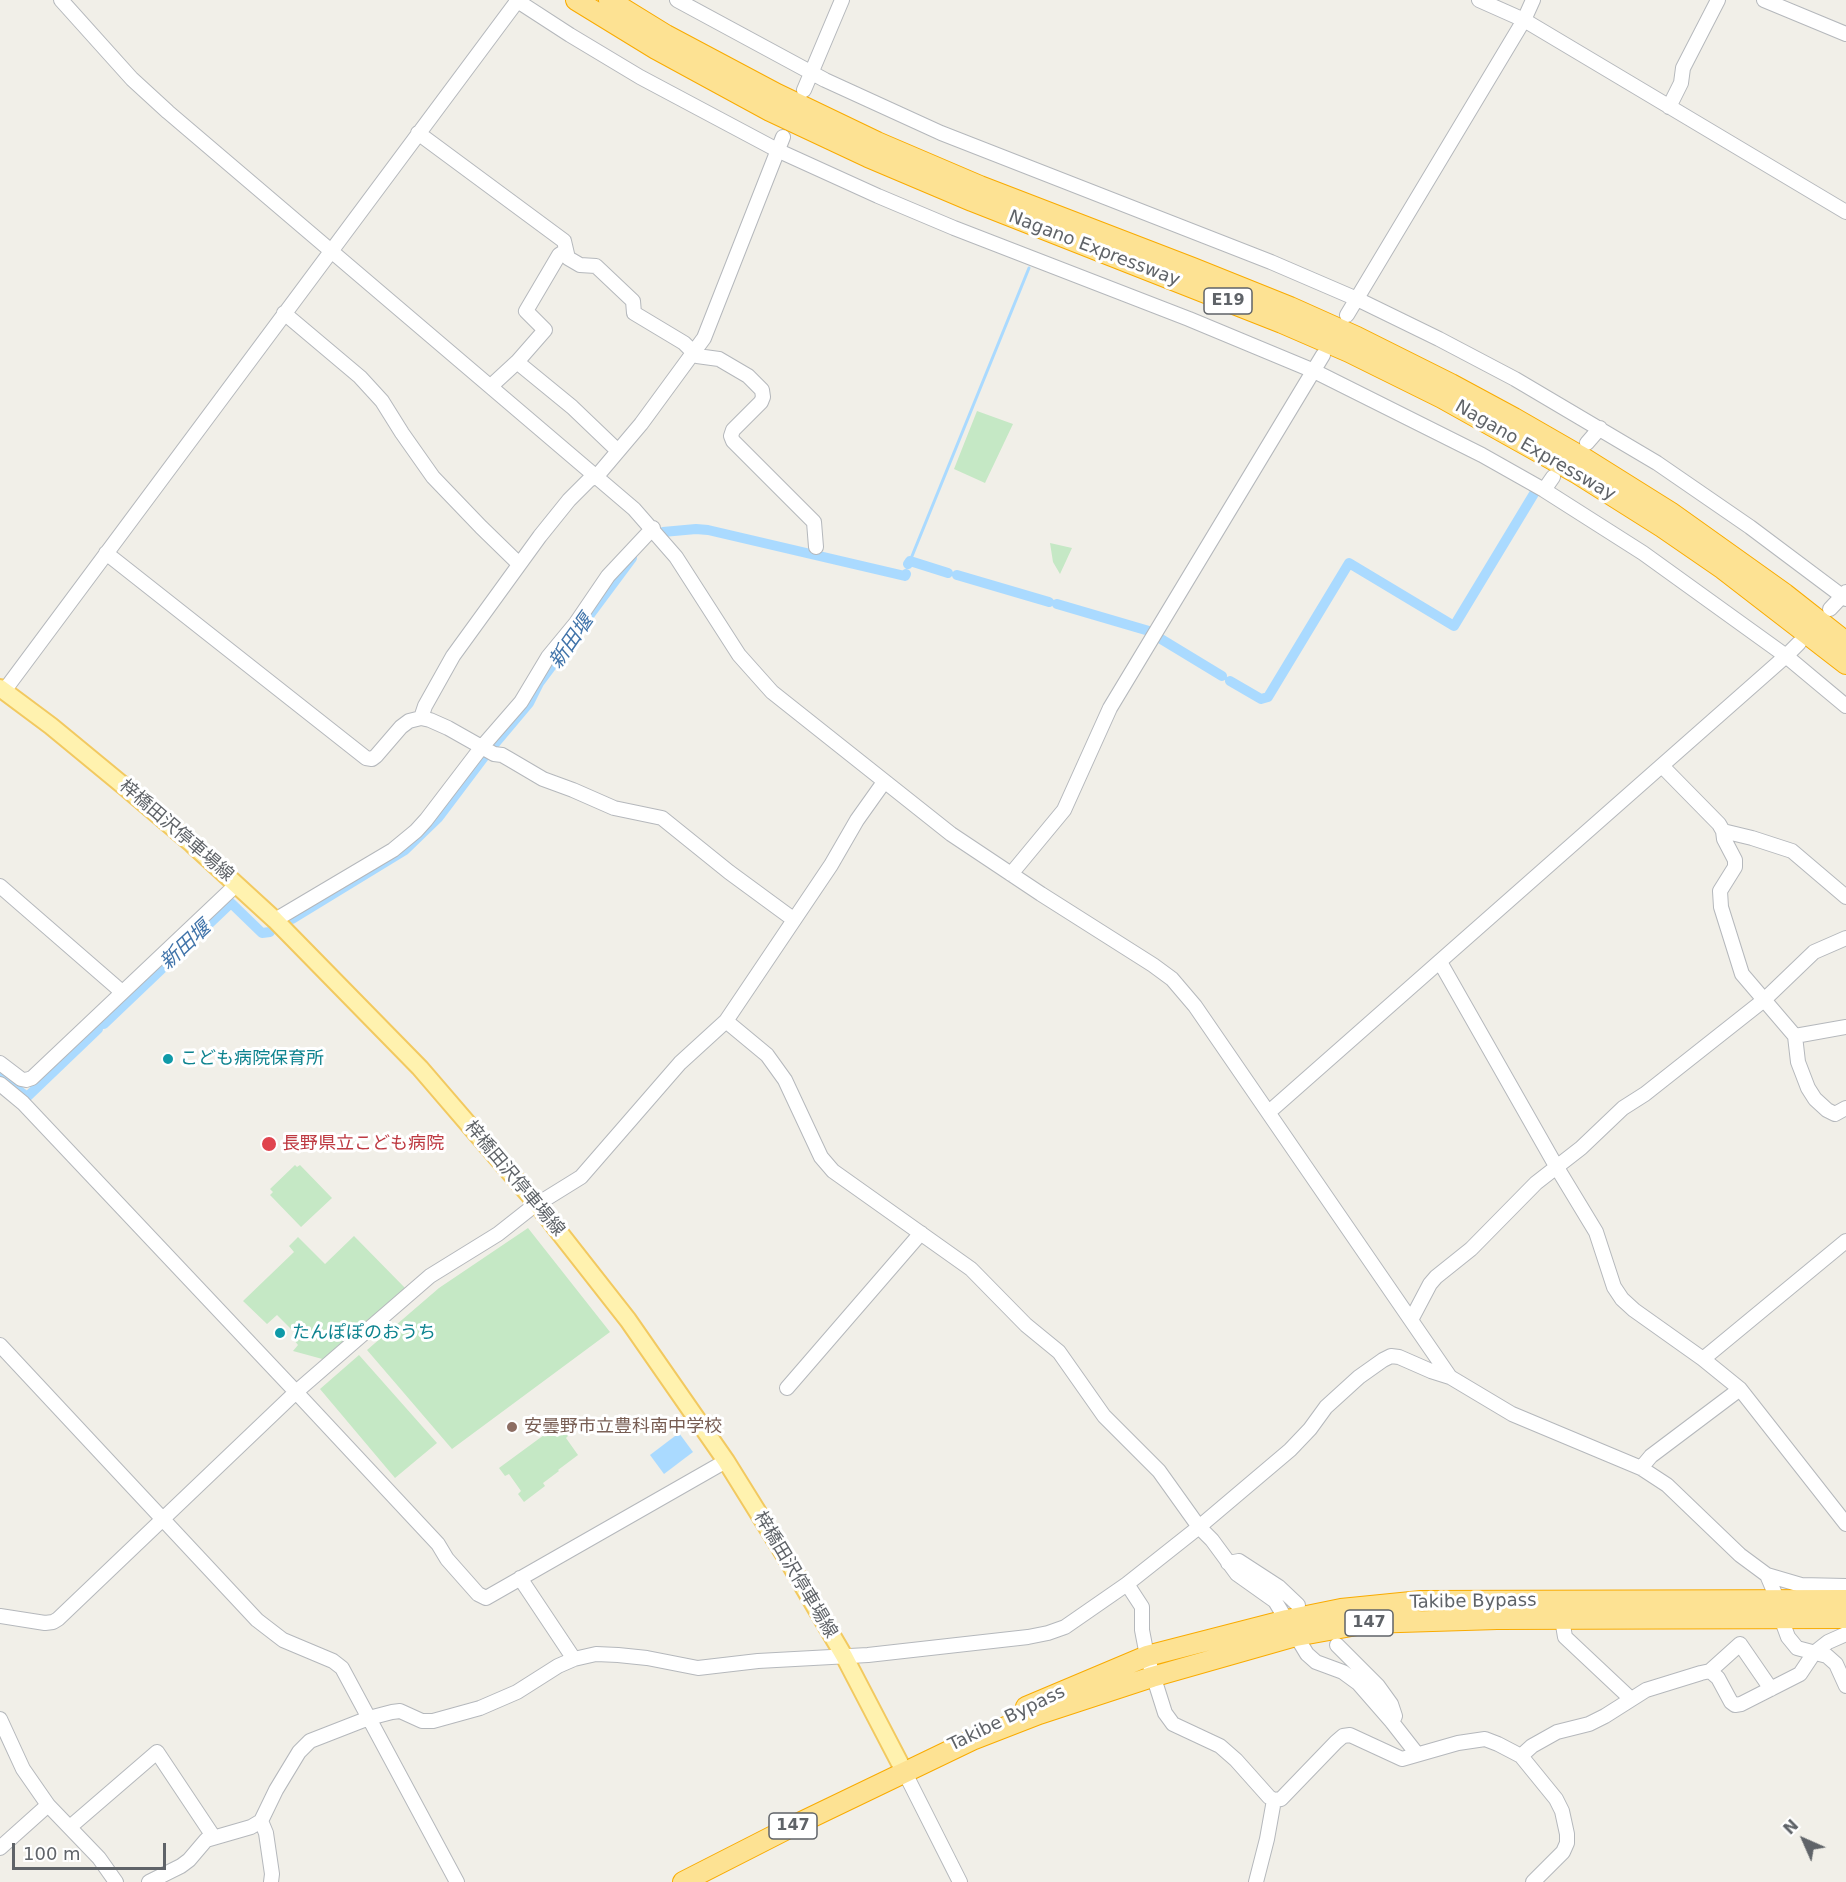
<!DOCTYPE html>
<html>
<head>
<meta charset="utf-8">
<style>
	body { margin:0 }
	#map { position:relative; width:1846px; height:1882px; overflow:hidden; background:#f1efe8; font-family:"DejaVu Sans",sans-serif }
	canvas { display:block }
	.north { position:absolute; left:1774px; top:1810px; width:60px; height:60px; -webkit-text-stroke:4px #fff; paint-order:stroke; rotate:315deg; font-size:16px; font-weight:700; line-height:24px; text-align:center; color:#5f6368 }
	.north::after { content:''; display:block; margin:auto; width:21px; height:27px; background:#5f6368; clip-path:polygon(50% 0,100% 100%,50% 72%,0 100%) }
	.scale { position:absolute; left:12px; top:1843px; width:154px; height:27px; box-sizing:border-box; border:3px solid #5f6368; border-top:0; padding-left:8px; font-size:18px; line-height:21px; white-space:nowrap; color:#5f6368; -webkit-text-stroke:4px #fff; paint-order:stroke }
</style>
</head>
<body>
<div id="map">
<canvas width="1846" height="1882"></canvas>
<div class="north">N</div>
<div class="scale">100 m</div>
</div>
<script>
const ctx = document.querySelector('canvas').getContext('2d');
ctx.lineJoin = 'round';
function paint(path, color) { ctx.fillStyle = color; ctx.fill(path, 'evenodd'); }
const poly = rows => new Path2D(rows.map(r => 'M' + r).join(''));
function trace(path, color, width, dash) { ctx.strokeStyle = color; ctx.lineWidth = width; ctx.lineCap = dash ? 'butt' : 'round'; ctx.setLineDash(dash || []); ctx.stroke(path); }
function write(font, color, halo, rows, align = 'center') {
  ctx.font = font + ' "DejaVu Sans","Noto Sans JP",sans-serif'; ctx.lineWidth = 6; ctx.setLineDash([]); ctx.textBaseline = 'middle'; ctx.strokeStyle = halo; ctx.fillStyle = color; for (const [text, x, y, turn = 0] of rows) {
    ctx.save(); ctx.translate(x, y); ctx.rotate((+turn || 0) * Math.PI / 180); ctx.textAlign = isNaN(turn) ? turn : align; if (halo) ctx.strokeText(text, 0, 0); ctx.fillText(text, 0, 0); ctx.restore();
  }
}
const green = poly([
	[977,411,1013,424,985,483,954,469],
	[1050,543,1072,548,1060,574,1053,562],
	[295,1165,297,1167,300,1165,332,1198,301,1227,270,1195,273,1192,270,1189],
	[528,1228,610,1332,452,1449,367,1350,439,1288],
	[354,1236,407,1290,326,1360,293,1351,298,1345,294,1340,298,1336,277,1315,267,1324,243,1301,294,1252,289,1246,298,1237,325,1264],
	[359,1355,437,1443,395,1478,320,1389],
	[559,1424,568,1436,566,1438,578,1455,558,1470,559,1471,543,1483,545,1486,524,1502,518,1494,521,1491,509,1474,505,1476,499,1468]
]);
const water = poly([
	[679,1433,693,1452,664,1474,650,1455]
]);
const stream = poly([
	[910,561,1029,268]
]);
const canal = poly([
	[663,532,696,529,708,530,905,576,906,574],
	[908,564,910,561,948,573],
	[957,575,1049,602],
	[1057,604,1149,631],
	[1161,639,1222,676],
	[1230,681,1261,699,1268,697,1349,563,1454,626,1535,492],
	[492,747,529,703,539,683,632,558],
	[292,919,405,850,438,818,484,757],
	[104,1024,231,903,262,933,270,932],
	[0,1076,27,1097,98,1029]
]);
const minor = poly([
	[61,0,132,79,168,112,634,509,676,557,739,655,772,692,951,834,1041,894,1153,965,1172,979,1195,1006,1450,1377],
	[516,0,570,35,640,77,779,151,878,196,954,228,1189,319,1314,371,1482,455,1544,490,1643,553,1786,656,1846,706],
	[677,0,825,80,941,133,1271,262,1357,299,1439,339,1515,379,1657,463,1750,527,1846,599],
	[1479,0,1524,20,1846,212],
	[1764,0,1846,34],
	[804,90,842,0],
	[1669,107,1681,83,1683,68,1718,0],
	[418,133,564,241,568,258,580,265,596,266,633,301,634,313,684,343,697,356,719,359,748,376,762,390,763,397,761,402,733,430,731,436,733,441,814,522,816,547],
	[284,313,360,377,382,401,402,433,433,477,481,527,519,564],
	[1347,315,1524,20,1533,0],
	[517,362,572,407,618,451],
	[491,386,517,362,545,330,526,311,559,255,565,251],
	[1587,443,1600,428],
	[1544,490,1553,477],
	[106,553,366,758,372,759,376,756,401,727,409,721,421,718,430,720,448,728,494,754,502,755,509,759,543,779,573,790,614,808,662,818,729,872,793,919],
	[1830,609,1846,592],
	[4,691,518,0],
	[421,718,425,706,453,656,540,536,569,500,589,480,597,476,641,424,704,338,783,137],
	[1662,766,1719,824,1723,831,1752,838,1792,851,1846,897],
	[1723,831,1724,839,1735,860,1735,867,1720,891,1721,907,1742,974,1795,1036],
	[1011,874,1064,810,1110,708,1323,355],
	[0,886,122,992],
	[275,920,393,850,416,831,426,820,481,748,521,702,548,657,576,623,608,576,653,528],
	[1440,962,1556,1166,1596,1232,1614,1287,1622,1299,1634,1310,1703,1359,1740,1389,1846,1524],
	[726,1021,767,1055,785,1080,821,1157,833,1171,971,1269,1026,1325,1059,1352,1104,1416,1159,1471,1199,1527,1212,1540,1237,1574,1275,1601,1307,1654,1316,1662,1343,1672,1358,1683,1392,1722,1417,1754],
	[1846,1027,1795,1036,1798,1062,1808,1088,1815,1099,1827,1110,1835,1114,1846,1108],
	[0,1063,21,1079,26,1080,32,1078,236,885],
	[0,1084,23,1103,296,1392,438,1544,447,1559,478,1594,486,1598,726,1461],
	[1269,1112,1786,656,1799,643],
	[1411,1320,1430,1284,1436,1277,1471,1249,1536,1183,1581,1148,1623,1108,1645,1094,1764,1000,1814,952,1846,938],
	[0,1345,257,1620,283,1640,333,1661,342,1668,457,1882],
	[1703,1359,1846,1241],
	[787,1388,921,1233],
	[1641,1468,1651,1456,1740,1389],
	[1228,1563,1239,1561,1279,1587,1298,1605],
	[1767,1575,1778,1601,1781,1618,1788,1637,1797,1648,1827,1656,1836,1664,1846,1686],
	[520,1578,574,1659],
	[1127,1584,1142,1607,1142,1630,1147,1656,1165,1713,1173,1724,1220,1746,1236,1760,1269,1797,1274,1800,1281,1799,1336,1742,1343,1736,1350,1735,1402,1759,1458,1743,1485,1739,1498,1744,1521,1756,1556,1799,1562,1811,1567,1834,1567,1843,1563,1852,1533,1882],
	[0,1616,45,1623,53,1622,58,1619,296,1392,430,1276,498,1234,531,1208,581,1177,680,1063,726,1021,831,865,857,820,884,782],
	[1562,1619,1565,1637,1631,1699],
	[1337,1645,1378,1686,1391,1704,1395,1716,1392,1722],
	[1710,1671,1740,1644,1771,1689],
	[0,1719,23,1769,48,1805,99,1858,116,1882],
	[1521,1756,1532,1746,1557,1732,1589,1724,1605,1716,1646,1690,1701,1673,1710,1671,1718,1678,1731,1702,1735,1705,1741,1704,1800,1674,1814,1653,1828,1642,1846,1634],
	[905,1773,960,1882],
	[261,1821,266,1833,272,1874,271,1882],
	[70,1827,157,1752,213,1836],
	[0,1848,48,1805],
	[149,1882,181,1866,189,1860,206,1840,251,1827,261,1821,276,1790,299,1752,310,1741,369,1718,392,1712,400,1711,422,1721,433,1721,480,1708,517,1692,558,1666,574,1659,596,1654,618,1655,647,1658,698,1668,758,1661,868,1655,1028,1637,1048,1633,1065,1627,1127,1584,1199,1527,1290,1450,1310,1429,1326,1407,1359,1377,1383,1360,1391,1356,1399,1357,1431,1371,1450,1377,1512,1414,1641,1468,1667,1485,1740,1555,1767,1575,1801,1585,1846,1586],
	[1256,1882,1267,1839,1274,1800]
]);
const major = poly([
	[0,688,51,726,125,787,192,844,275,920,420,1068,537,1204,628,1320,726,1461,790,1564,844,1656,905,1773]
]);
const highway = poly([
	[576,0,656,49,770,111,868,157,972,201,1282,323,1349,352,1442,398,1578,474,1662,527,1723,569,1846,664],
	[609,0,666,35,777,94,877,142,980,186,1193,268,1290,307,1357,337,1451,384,1514,418,1587,460,1670,512,1785,594,1846,642],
	[1026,1707,1147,1656,1287,1620,1341,1609,1421,1601,1846,1600],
	[683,1882,787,1829,972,1740,1039,1714,1152,1677,1296,1636,1368,1623,1497,1619,1846,1618]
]);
const markers = [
	[168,1059,6,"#0f9aa8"],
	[269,1144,8,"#e0444e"],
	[280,1333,6,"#0f9aa8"],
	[512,1427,6,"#8d6e63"]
];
const shields = [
	[1228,301,48],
	[1369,1623,48],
	[793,1826,48]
];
const shieldNames = [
	["E19",1228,301],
	["147",1369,1623],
	["147",793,1826]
];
const streetNames = [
	["Nagano Expressway",1094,249,21],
	["Nagano Expressway",1535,451,30],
	["梓橋田沢停車場線",176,831,41],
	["梓橋田沢停車場線",514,1179,50],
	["梓橋田沢停車場線",795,1575,59],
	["Takibe Bypass",1473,1602,-1],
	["Takibe Bypass",1007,1719,-26]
];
const cultureNames = [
	["こども病院保育所",180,1059],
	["たんぽぽのおうち",292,1333]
];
const healthNames = [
	["長野県立こども病院",282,1144]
];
const educationNames = [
	["安曇野市立豊科南中学校",524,1427]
];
const waterNames = [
	["新田堰",572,642,-55],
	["新田堰",186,946,-43]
];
paint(green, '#c5e8c5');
paint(water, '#aadaff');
trace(stream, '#aadaff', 3);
trace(canal, '#aadaff', 10);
trace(minor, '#b5b8bc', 16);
trace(major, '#f2c960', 20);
trace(highway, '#f9ab00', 22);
trace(minor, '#fff', 14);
trace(major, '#fff2af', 16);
trace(highway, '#fde293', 20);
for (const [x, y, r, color] of markers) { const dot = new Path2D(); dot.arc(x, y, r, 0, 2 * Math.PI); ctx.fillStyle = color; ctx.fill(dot); trace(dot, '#fff', 2); }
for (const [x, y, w] of shields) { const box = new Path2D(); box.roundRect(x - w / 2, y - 13, w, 26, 4.5); ctx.fillStyle = '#fff'; ctx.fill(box); trace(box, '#5f6368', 1.5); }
write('bold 16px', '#5f6368', null, shieldNames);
write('18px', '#5f6368', '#fff', streetNames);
write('18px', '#0d838f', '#fff', cultureNames, 'left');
write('18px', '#be3a42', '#fff', healthNames, 'left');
write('18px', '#785e54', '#fff', educationNames, 'left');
write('italic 20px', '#4174aa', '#fff', waterNames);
</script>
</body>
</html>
